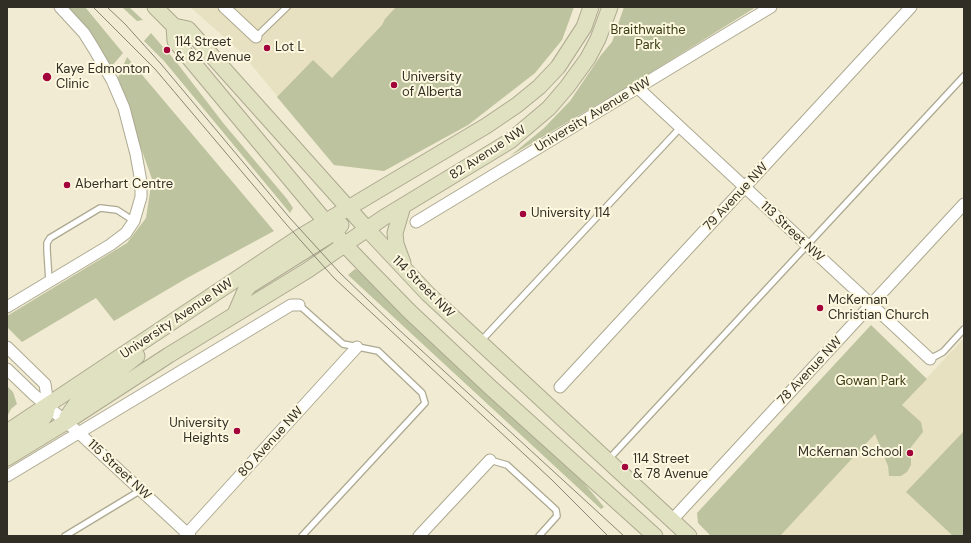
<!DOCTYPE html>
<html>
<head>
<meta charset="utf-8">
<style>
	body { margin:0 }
	#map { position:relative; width:971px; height:543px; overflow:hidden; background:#f0ebd2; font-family:"DM Sans",sans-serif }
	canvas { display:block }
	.frame { position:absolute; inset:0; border:8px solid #312f25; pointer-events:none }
</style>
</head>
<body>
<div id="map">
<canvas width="971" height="543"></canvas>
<div class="frame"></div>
</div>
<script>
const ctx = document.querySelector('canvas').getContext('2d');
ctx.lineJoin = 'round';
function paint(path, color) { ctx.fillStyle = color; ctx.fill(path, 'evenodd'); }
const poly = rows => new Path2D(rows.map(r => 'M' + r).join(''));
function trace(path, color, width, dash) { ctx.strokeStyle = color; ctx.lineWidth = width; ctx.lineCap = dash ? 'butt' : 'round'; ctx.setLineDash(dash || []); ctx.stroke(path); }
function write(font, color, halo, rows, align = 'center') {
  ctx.font = font + ' "DM Sans",sans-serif'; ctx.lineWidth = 4; ctx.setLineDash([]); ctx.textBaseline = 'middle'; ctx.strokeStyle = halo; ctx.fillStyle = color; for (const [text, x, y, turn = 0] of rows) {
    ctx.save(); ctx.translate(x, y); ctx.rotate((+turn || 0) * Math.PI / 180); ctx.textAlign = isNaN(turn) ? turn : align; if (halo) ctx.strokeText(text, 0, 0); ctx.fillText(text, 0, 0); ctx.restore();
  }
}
const built = poly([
	[190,7,574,7,562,40,535,73,468,125,384,171,334,165,240,51],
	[964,338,964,536,780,536,787,528]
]);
const green = poly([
	[68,7,85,7,123,53,111,67,83,24],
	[122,7,129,7,143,20,137,21],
	[396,7,574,7,562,40,535,73,468,125,384,171,334,165,277,97,313,60,332,78,382,25,385,19],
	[624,7,756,7,634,83,510,156,544,128,570,101,601,55,612,42],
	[151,33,163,47,162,48,165,51,167,51,177,63,224,124,287,199,293,208,290,213,164,61,144,41],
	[127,57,274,231,187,278,114,321,96,298,22,342,7,327,7,316,127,243,146,218,152,179,117,80],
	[355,269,362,273,574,471,604,507,601,509,348,275],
	[871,325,927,379,902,405,921,422,923,432,911,447,911,465,907,472,901,476,889,476,888,466,875,434,780,536,711,536,698,523,697,513],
	[7,386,13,392,17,404,11,409,7,417],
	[964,431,964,536,953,536,906,492]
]);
const lane = poly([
	[256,37,287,7],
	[49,281,47,250,47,243,50,238,100,208,117,210,134,221],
	[299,305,343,344,378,351,422,393,425,403,302,536],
	[480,342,680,128],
	[930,359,943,352,964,329],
	[490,460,507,465,556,510,557,516,539,536],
	[608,460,964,76],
	[65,536,141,490]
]);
const street = poly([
	[224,7,256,37],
	[638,88,930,359],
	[416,222,771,7],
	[7,307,110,245,126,233,134,221,141,197,141,182,136,154,124,108,112,80,94,49,84,33,60,7],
	[7,347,45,384,48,405],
	[7,369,33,394,79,433,190,536],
	[560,387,911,7],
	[7,476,291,305,299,305],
	[672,520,964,204],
	[185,536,357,347],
	[419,536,490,460]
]);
const secondary = poly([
	[155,7,174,26,188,29,367,229,428,294,689,536],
	[174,26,175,41,345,245,367,268,409,311,490,387,655,536],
	[403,206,395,233,396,244,403,263],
	[235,314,245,291,249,286,335,232,341,225],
	[67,417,76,404,137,356],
	[7,432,298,238,486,126,517,105,539,87,558,67,584,27,591,7],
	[7,446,40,423,46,414,48,405],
	[7,458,66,422,169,355,308,270,383,218,510,141,549,108,567,87,588,58,598,39,610,7]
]);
const tram = poly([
	[93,7,155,69,286,224,334,278,552,480,608,536],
	[107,7,125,24,161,64,289,217,340,273,397,328,624,536]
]);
const markers = [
	[267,48,4,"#a2033a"],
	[167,50,4,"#a2033a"],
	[47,77,5,"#a2033a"],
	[394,85,4,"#a2033a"],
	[67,185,4,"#a2033a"],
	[523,214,4,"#a2033a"],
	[820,308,4,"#a2033a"],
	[237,431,4,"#a2033a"],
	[910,453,4,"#a2033a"],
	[625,467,4,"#a2033a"]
];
const parkNames = [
	["Braithwaithe",648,31],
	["Park",648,46],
	["Gowan Park",871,382]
];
const poiNames = [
	["114 Street",175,43],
	["& 82 Avenue",175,58],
	["Lot L",275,48],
	["Kaye Edmonton",56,70],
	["Clinic",56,85],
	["University",402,78],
	["of Alberta",402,93],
	["Aberhart Centre",75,185],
	["University 114",531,214],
	["McKernan",828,301],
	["Christian Church",828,316],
	["University",229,424,"right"],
	["Heights",229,439,"right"],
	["McKernan School",902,453,"right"],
	["114 Street",633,460],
	["& 78 Avenue",633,475]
];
const streetNames = [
	["University Avenue NW",593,115,-31],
	["82 Avenue NW",488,153,-33],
	["79 Avenue NW",736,197,-47],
	["113 Street NW",792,232,43],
	["114 Street NW",423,287,45],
	["University Avenue NW",177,319,-34],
	["78 Avenue NW",810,371,-47],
	["80 Avenue NW",271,442,-48],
	["115 Street NW",119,470,43]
];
paint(built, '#e8e1c1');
paint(green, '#bec39f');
trace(lane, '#ada991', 8);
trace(street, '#ada991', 13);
trace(secondary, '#ada991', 17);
trace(lane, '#fff', 5.5);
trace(street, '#fff', 11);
trace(secondary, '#e0e1c0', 15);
trace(tram, '#898675', 1);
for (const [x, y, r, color] of markers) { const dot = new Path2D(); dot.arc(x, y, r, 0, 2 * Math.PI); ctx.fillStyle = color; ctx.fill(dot); trace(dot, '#fdf8df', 1.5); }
write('13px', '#3a3e15', '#fdf8df', parkNames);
write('13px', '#312f25', '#fdf8df', poiNames, 'left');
write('13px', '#312f25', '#fdf8df', streetNames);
</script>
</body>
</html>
